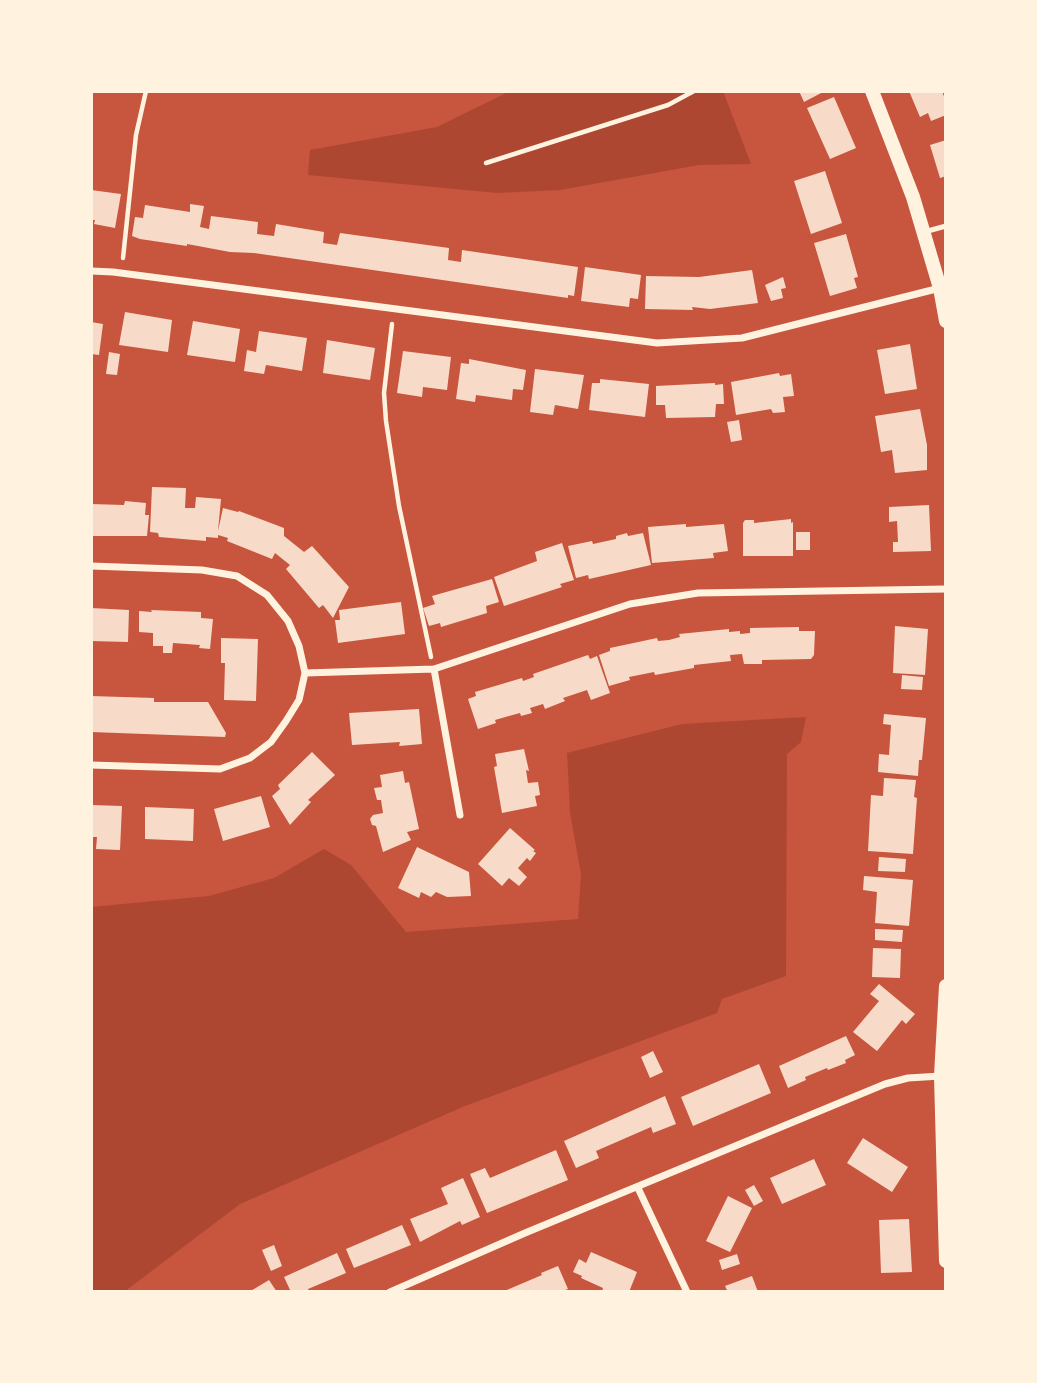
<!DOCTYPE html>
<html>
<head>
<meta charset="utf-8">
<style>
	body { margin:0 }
	#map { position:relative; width:1037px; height:1383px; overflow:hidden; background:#c8553d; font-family:"Titillium Web",sans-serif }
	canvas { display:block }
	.frame { position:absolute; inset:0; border:93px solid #fff3e0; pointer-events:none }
</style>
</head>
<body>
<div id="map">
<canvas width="1037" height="1383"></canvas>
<div class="frame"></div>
</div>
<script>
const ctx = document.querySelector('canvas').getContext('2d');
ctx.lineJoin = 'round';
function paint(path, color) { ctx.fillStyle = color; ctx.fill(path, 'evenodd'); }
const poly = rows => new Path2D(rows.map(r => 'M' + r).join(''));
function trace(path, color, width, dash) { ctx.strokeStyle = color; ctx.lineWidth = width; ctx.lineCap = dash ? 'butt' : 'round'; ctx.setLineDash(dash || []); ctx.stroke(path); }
const green = poly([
	[510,91,723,91,751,164,699,165,560,190,497,193,308,175,310,150,437,127],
	[806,717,801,742,787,754,786,976,722,999,717,1013,465,1106,240,1204,124,1292,91,1292,91,907,209,896,274,878,324,849,351,865,406,932,578,919,581,874,570,813,567,753,682,724]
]);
const building = poly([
	[799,91,825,91,804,102],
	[909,91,942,91,946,102,946,115,931,121,928,113,920,117],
	[834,97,856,148,830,159,807,108],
	[946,140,946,176,940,178,930,145],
	[825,171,842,223,811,234,794,181],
	[91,190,121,194,115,228,94,224,95,220,91,220],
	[190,204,204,206,200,227,209,229,211,216,258,222,257,234,274,236,276,224,324,232,323,243,337,245,340,233,449,248,448,260,461,262,462,250,578,267,574,296,568,295,568,298,254,253,230,252,198,246,187,244,187,246,140,239,132,236,135,217,143,218,145,205,190,212],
	[846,234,858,277,854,278,857,288,830,296,814,243],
	[585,267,641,275,638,299,630,298,629,307,581,301],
	[752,270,758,303,710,309,692,307,693,310,645,309,646,276,699,277],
	[783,277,786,288,781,289,783,298,771,301,765,285],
	[125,312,172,320,168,352,119,345],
	[193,321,240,329,235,362,187,355],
	[91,322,103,324,99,355,91,354],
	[259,331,307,338,302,371,266,365,264,374,244,371,247,350,256,352],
	[327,340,375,348,370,380,323,373],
	[910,344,917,389,885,394,877,350],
	[403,351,451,357,447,390,423,387,422,397,397,393],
	[109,352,120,354,117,375,106,374],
	[469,359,526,370,523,390,513,389,512,400,476,395,475,402,456,399,461,363,469,364],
	[535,369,584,375,578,409,555,405,553,415,530,412],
	[779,373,780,376,791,374,794,396,783,397,785,412,773,413,771,409,736,415,731,382],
	[600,379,649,384,645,417,589,410,592,383,600,383],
	[715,383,715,385,723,384,724,404,716,404,715,417,666,418,665,405,656,405,656,386],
	[920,409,927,445,927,470,895,473,892,450,881,452,875,416],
	[739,420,742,440,731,442,727,422],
	[152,487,186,488,185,508,195,508,196,497,221,499,218,531,223,508,238,512,239,511,284,528,284,536,304,552,312,546,349,587,333,618,323,605,319,608,286,569,290,565,275,553,272,559,227,541,228,538,218,535,218,538,206,537,206,541,159,537,158,533,150,532],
	[125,501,146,503,145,515,149,515,147,536,91,536,91,504,124,505],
	[929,505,931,551,893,552,893,542,898,542,897,521,889,522,889,507],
	[791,519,791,523,793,522,793,556,743,556,743,523,745,520,754,520,754,523],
	[686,524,686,527,724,524,728,551,713,553,714,558,652,563,648,527],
	[796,532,810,532,810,550,796,550],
	[627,533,628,536,643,533,651,565,589,579,588,575,576,578,568,546,592,541,593,544,616,539,616,536],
	[562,543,574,580,560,584,562,587,504,606,494,577,537,561,535,552],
	[492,579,499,602,486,606,487,613,441,627,440,623,429,626,423,608,435,604,432,596],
	[401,602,405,634,338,643,335,620,340,620,339,610],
	[91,608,129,610,128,642,91,641],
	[151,610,201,612,201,618,213,619,210,649,199,648,200,645,173,643,172,653,163,653,163,646,153,646,153,633,139,632,139,611,152,612],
	[895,626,928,629,925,675,893,673],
	[799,627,799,631,815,631,814,655,811,659,762,660,762,664,744,664,742,654,730,655,731,661,694,665,694,668,655,675,654,672,629,677,630,680,609,686,599,655,610,651,610,648,657,638,658,641,669,640,680,637,679,634,729,629,729,632,740,631,740,634,750,633,750,628],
	[221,638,258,639,256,701,224,700,225,663,221,663],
	[588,655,590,659,597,656,610,693,591,700,587,690,563,698,565,701,545,709,543,704,530,708,532,713,521,716,520,713,509,716,495,720,496,723,478,729,468,699,476,696,475,692,522,678,523,681,534,677,533,674],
	[902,675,923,677,922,690,901,689],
	[91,696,154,698,154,702,208,702,226,733,225,737,91,732],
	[419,709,422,744,399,746,400,742,352,745,349,713],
	[884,714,926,718,922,760,919,760,918,776,878,772,879,754,889,755,891,725,883,724],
	[524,749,529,771,526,770,528,783,538,782,540,795,535,796,537,806,502,813,494,767,497,766,495,754],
	[312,752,335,775,308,800,311,802,290,825,272,796,280,789,278,785],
	[403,771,405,783,409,782,419,829,407,832,411,840,383,852,376,826,372,825,370,819,373,815,383,813,381,800,377,800,374,788,382,787,380,775],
	[884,778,916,780,914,797,917,798,913,854,868,851,871,795,883,796],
	[261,796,270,827,223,841,214,809],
	[91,805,122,806,120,850,96,849,97,837,91,837],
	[145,807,194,809,193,841,145,839],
	[510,828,535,850,533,851,536,853,530,861,527,858,518,868,527,877,519,886,509,878,502,886,478,864],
	[417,847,469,872,471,896,447,897,436,892,431,897,421,892,419,898,398,888],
	[879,857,906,859,905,872,878,871],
	[864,876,913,880,909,926,875,923,877,892,863,890],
	[875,929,903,930,902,942,875,940],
	[873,948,901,949,900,978,872,977],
	[879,984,915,1014,906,1024,902,1020,877,1051,853,1032,879,1001,870,994],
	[846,1036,855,1055,845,1060,846,1063,828,1070,827,1068,805,1077,806,1080,788,1088,779,1066],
	[653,1051,663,1072,650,1078,641,1057],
	[759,1064,771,1093,693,1126,681,1097],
	[665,1096,676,1124,653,1133,651,1127,596,1151,599,1158,576,1168,564,1141],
	[863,1138,908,1167,892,1192,847,1163],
	[556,1150,568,1180,487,1213,470,1174,485,1168,490,1178],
	[814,1159,826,1185,782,1204,770,1178],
	[463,1178,480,1217,462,1225,460,1221,420,1242,410,1219,448,1204,441,1188],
	[754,1185,763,1201,754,1206,745,1190],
	[728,1196,752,1208,730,1252,706,1241],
	[909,1219,912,1272,881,1273,879,1220],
	[402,1225,411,1245,354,1268,346,1249],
	[274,1245,282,1266,271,1271,262,1250],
	[591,1252,637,1272,629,1292,602,1292,603,1288,581,1278,582,1276,573,1272,579,1259,586,1263],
	[337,1253,346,1273,308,1289,309,1292,291,1292,284,1277],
	[737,1254,740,1264,722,1270,719,1260],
	[558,1266,568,1289,559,1292,502,1292,542,1275,541,1273],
	[752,1276,758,1292,728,1292,725,1286],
	[269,1280,277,1292,249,1292]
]);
const path = poly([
	[486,163,668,105,694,91],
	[123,258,136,135,146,91],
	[392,324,384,393,386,421,399,506,431,657]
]);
const service = poly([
	[924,232,946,226]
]);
const minor = poly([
	[91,271,113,272,657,343,742,338,940,288],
	[91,566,202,570,237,576,267,595,288,621,299,646,305,673,299,700,286,721,271,742,250,758,220,769,91,765],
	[434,669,460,815],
	[305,673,434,669,630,604,698,593,946,589],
	[638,1188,687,1292],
	[390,1292,525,1233,885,1084,908,1078,941,1076]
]);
const secondary = poly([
	[872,91,913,197,940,288,946,321],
	[946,986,941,1076,946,1261]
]);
paint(green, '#ae4732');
paint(building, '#f7dbc8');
trace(path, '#fff3e0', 4.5);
trace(service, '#fff3e0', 5);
trace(minor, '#fff3e0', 7);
trace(secondary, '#fff3e0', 14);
</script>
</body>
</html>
